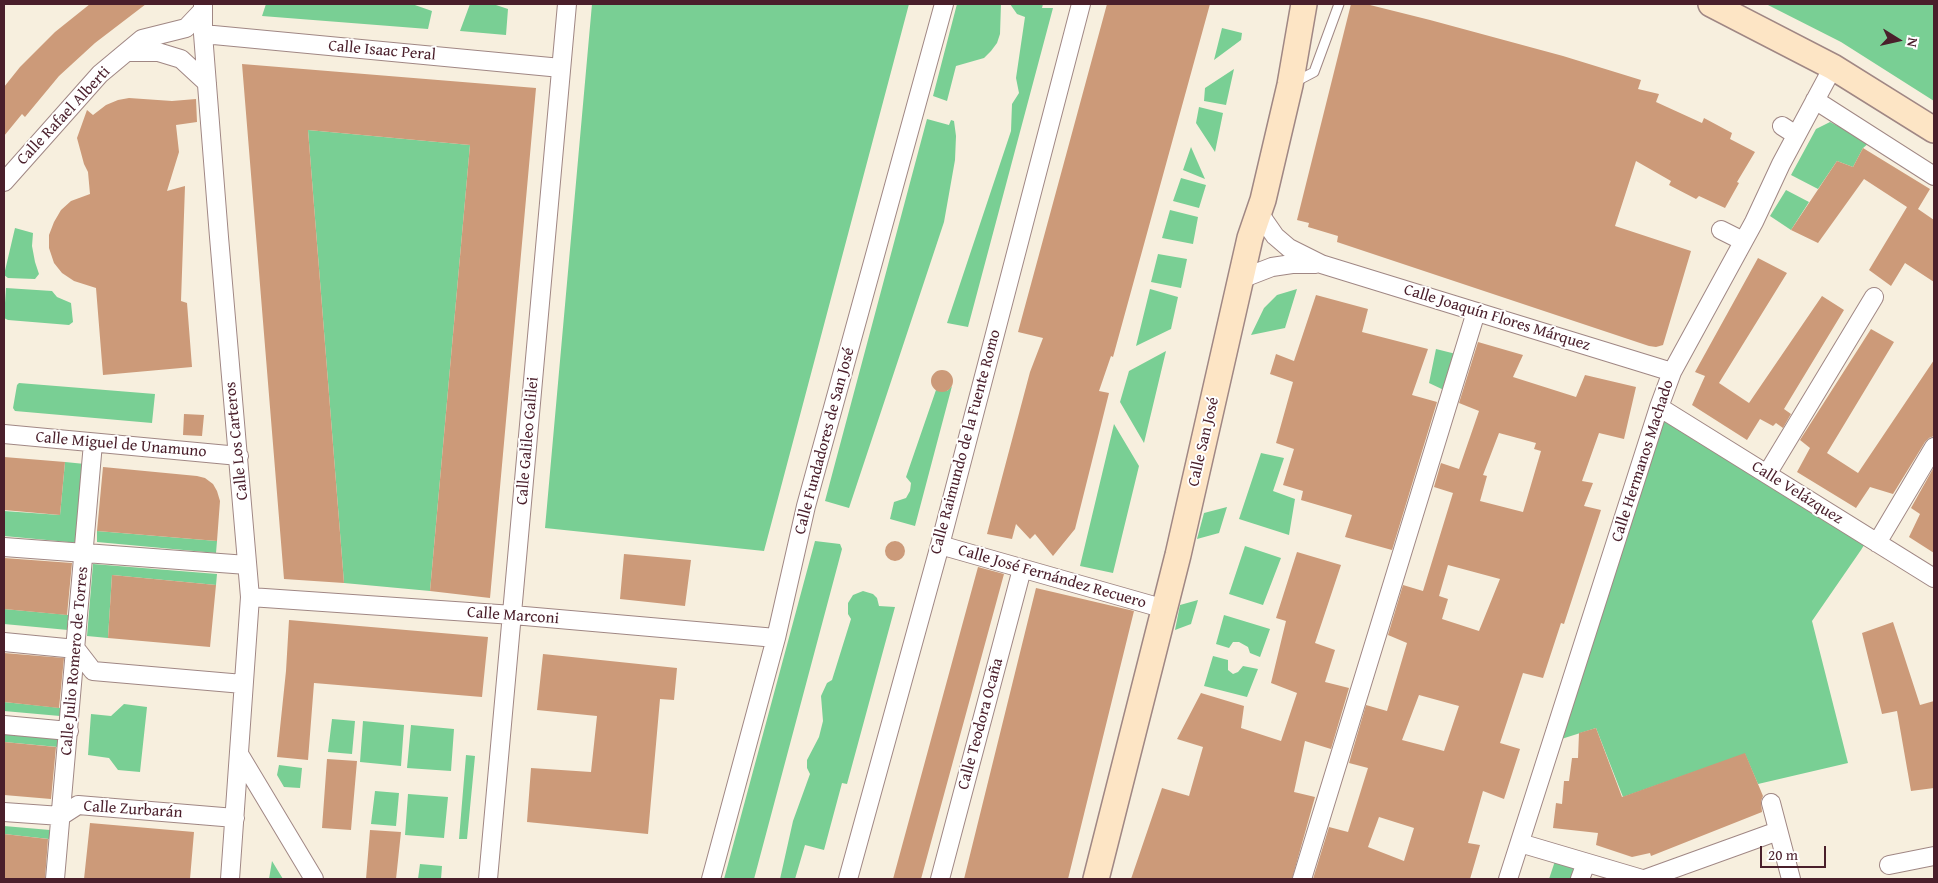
<!DOCTYPE html>
<html>
<head>
<meta charset="utf-8">
<style>
	body { margin:0 }
	#map { position:relative; width:1938px; height:883px; overflow:hidden; background:#f7efde; font-family:"Gentium Book Plus",serif }
	canvas { display:block }
	.frame { position:absolute; inset:0; border:5px solid #4a1f2b; pointer-events:none }
	.north { position:absolute; left:1873px; top:15px; width:50px; height:50px; -webkit-text-stroke:4px #fff; paint-order:stroke; rotate:100deg; font-size:14px; font-weight:700; line-height:20px; text-align:center; color:#4a1f2b }
	.north::after { content:''; display:block; margin:auto; width:18px; height:22px; background:#4a1f2b; clip-path:polygon(50% 0,100% 100%,50% 72%,0 100%) }
	.scale { position:absolute; left:1760px; top:846px; width:66px; height:22px; box-sizing:border-box; border:2px solid #4a1f2b; border-top:0; padding-left:6px; font-size:15px; line-height:18px; white-space:nowrap; color:#4a1f2b; -webkit-text-stroke:4px #fff; paint-order:stroke }
</style>
</head>
<body>
<div id="map">
<canvas width="1938" height="883"></canvas>
<div class="frame"></div>
<div class="north">N</div>
<div class="scale">20 m</div>
</div>
<script>
const ctx = document.querySelector('canvas').getContext('2d');
ctx.lineJoin = 'round';
function paint(path, color) { ctx.fillStyle = color; ctx.fill(path, 'evenodd'); }
const poly = rows => new Path2D(rows.map(r => 'M' + r).join(''));
function trace(path, color, width, dash) { ctx.strokeStyle = color; ctx.lineWidth = width; ctx.lineCap = dash ? 'butt' : 'round'; ctx.setLineDash(dash || []); ctx.stroke(path); }
function write(font, color, halo, rows, align = 'center') {
  ctx.font = font + ' "Gentium Book Plus",serif'; ctx.lineWidth = 4; ctx.setLineDash([]); ctx.textBaseline = 'middle'; ctx.strokeStyle = halo; ctx.fillStyle = color; for (const [text, x, y, turn = 0] of rows) {
    ctx.save(); ctx.translate(x, y); ctx.rotate((+turn || 0) * Math.PI / 180); ctx.textAlign = isNaN(turn) ? turn : align; if (halo) ctx.strokeText(text, 0, 0); ctx.fillText(text, 0, 0); ctx.restore();
  }
}
const green = poly([
	[266,4,412,4,432,11,428,29,262,16],
	[470,4,493,4,508,9,506,35,460,31],
	[592,4,909,4,764,551,545,528],
	[957,4,1001,4,1000,34,997,43,991,51,984,58,956,66,947,101,933,96],
	[1010,4,1043,4,1042,8,1053,8,968,327,947,323,1011,131,1012,104,1019,93,1016,78,1025,17,1017,14],
	[1766,4,1934,4,1934,101,1841,42],
	[1222,28,1242,33,1241,40,1214,60],
	[1234,69,1226,105,1204,101,1205,88],
	[1199,107,1223,113,1215,152,1196,123],
	[927,119,949,125,951,120,954,121,956,136,955,160,944,222,849,508,825,501],
	[1830,122,1870,142,1863,148,1853,167,1837,161,1818,189,1791,175,1816,129],
	[308,130,470,145,430,591,344,583],
	[1191,147,1205,179,1183,170],
	[1181,178,1206,185,1199,208,1173,201],
	[1786,190,1809,202,1791,230,1770,216],
	[1170,210,1198,217,1193,244,1162,238],
	[15,228,33,233,32,246,35,262,39,274,35,279,8,278,4,275],
	[1158,254,1187,259,1181,288,1151,282],
	[6,288,52,291,57,297,71,303,73,322,69,325,8,320,4,318],
	[1150,289,1178,297,1171,329,1136,346],
	[1297,289,1285,328,1251,335,1264,308,1277,295],
	[1436,349,1456,354,1446,391,1429,383],
	[1166,351,1144,443,1120,402,1129,371],
	[19,383,155,394,152,423,15,411,13,408,17,385],
	[952,386,915,526,890,519,894,502,906,498,910,491,911,483,906,477,936,390,947,391],
	[1659,407,1869,537,1861,550,1812,621,1848,763,1758,784,1745,754,1623,797,1596,728,1552,742],
	[1114,424,1139,466,1113,573,1080,566],
	[1261,453,1284,458,1273,491,1295,499,1289,535,1239,519],
	[65,462,85,464,79,543,4,536,4,511,60,515],
	[1227,507,1219,533,1197,539,1204,513],
	[97,531,217,541,216,553,97,542],
	[815,541,840,544,842,549,754,879,724,879],
	[1245,546,1281,558,1263,605,1229,594],
	[93,564,217,574,216,585,112,575,108,638,87,636],
	[863,591,873,594,877,598,879,606,895,607,847,784,842,783,824,850,805,845,795,879,780,879,793,821,810,774,807,768,807,760,819,737,823,721,821,696,827,683,832,680,851,619,848,614,848,603,853,595],
	[1198,600,1191,624,1175,630,1180,605],
	[4,609,69,615,68,630,4,624],
	[1224,615,1270,629,1260,657,1250,653,1248,647,1239,642,1233,642,1229,648,1216,644],
	[1213,656,1228,660,1228,670,1233,674,1238,672,1243,666,1258,669,1247,697,1204,686],
	[4,702,61,708,60,716,4,711],
	[124,704,147,707,140,772,118,770,109,758,88,755,91,714,111,716],
	[332,719,355,721,352,754,328,752],
	[363,721,404,725,401,766,360,762],
	[411,725,454,729,451,771,407,768],
	[4,733,58,739,58,747,4,742],
	[466,755,475,756,467,839,459,839],
	[279,765,302,768,300,788,284,787,277,775],
	[375,791,399,793,396,826,371,824],
	[408,794,448,797,444,838,405,835],
	[4,826,50,830,49,839,4,834],
	[272,861,283,879,269,879],
	[1555,861,1576,867,1573,879,1549,879],
	[420,864,442,866,441,879,418,879]
]);
const building = poly([
	[90,4,146,4,95,43,59,76,25,117,22,114,4,136,4,87,20,67,55,32],
	[1107,4,1210,4,1113,357,1111,356,1099,391,1109,393,1075,529,1053,556,1035,534,1030,539,1016,524,1012,539,987,534,1030,372,1043,338,1018,332],
	[1351,4,1366,4,1430,20,1563,56,1641,80,1638,89,1659,94,1656,102,1702,123,1704,118,1732,133,1730,139,1755,152,1737,182,1739,183,1725,208,1699,196,1696,199,1669,185,1671,181,1636,161,1615,226,1691,251,1663,345,1656,347,1649,346,1337,242,1338,236,1308,227,1309,223,1297,220],
	[242,64,536,88,490,598,430,591,470,145,308,130,344,583,284,579],
	[129,98,172,101,196,99,197,122,176,125,179,152,167,191,185,186,181,301,187,303,192,367,103,375,96,288,74,281,62,273,54,263,49,248,49,235,54,222,61,210,71,201,90,194,88,172,84,164,77,138,87,110,93,115,106,105,118,100],
	[1863,148,1930,189,1918,209,1934,220,1934,282,1905,263,1891,286,1869,270,1907,207,1864,179,1818,243,1791,230,1837,161,1853,167],
	[1758,258,1787,273,1719,383,1749,403,1822,296,1844,310,1784,409,1791,414,1783,428,1776,423,1773,426,1760,419,1747,440,1692,405,1705,376,1695,372],
	[1316,295,1368,309,1362,332,1428,349,1412,395,1437,402,1392,550,1345,537,1352,515,1301,500,1303,491,1283,485,1294,449,1276,443,1293,382,1270,374,1276,354,1294,361],
	[1871,329,1894,342,1827,453,1858,473,1934,360,1934,436,1929,438,1925,442,1893,494,1870,487,1856,508,1797,472,1810,448,1800,440],
	[1478,342,1523,355,1513,377,1576,397,1585,375,1636,387,1624,439,1599,433,1582,481,1593,483,1584,506,1601,510,1564,624,1561,623,1543,678,1523,673,1500,743,1520,749,1504,799,1483,791,1468,843,1480,845,1470,879,1313,879,1329,827,1348,832,1368,768,1349,763,1366,705,1387,711,1407,643,1388,635,1403,585,1423,591,1453,493,1434,487,1441,463,1459,469,1479,411,1459,403],
	[1499,433,1536,443,1534,449,1541,451,1523,512,1480,501,1487,476,1483,475],
	[1448,565,1500,579,1479,631,1442,619,1448,599,1439,596],
	[1419,695,1459,706,1444,751,1402,740],
	[1379,817,1414,828,1404,861,1368,847],
	'931 381a11 11 0 1 1 22 0a11 11 0 1 1-22 0Z',
	[184,414,204,415,202,436,183,435],
	[4,457,65,462,60,515,4,510],
	[103,467,197,476,205,478,213,484,217,491,220,501,217,541,97,531],
	[1934,467,1934,553,1909,537,1920,514,1911,508],
	'885 551a10 10 0 1 1 20 0a10 10 0 1 1-20 0Z',
	[1297,552,1341,565,1315,643,1335,650,1325,682,1349,688,1331,749,1305,741,1294,792,1315,797,1292,879,1131,879,1162,788,1189,796,1203,747,1177,739,1201,693,1244,706,1241,728,1281,741,1297,693,1271,683,1286,621,1276,618],
	[624,554,691,560,685,606,620,599],
	[4,558,72,563,67,615,4,609],
	[978,567,1004,574,921,879,893,879],
	[112,575,216,585,210,647,108,638],
	[1036,588,1134,611,1068,879,964,879],
	[289,620,488,637,482,697,314,683,308,760,277,757,286,671],
	[1893,622,1920,705,1934,701,1934,788,1911,791,1897,711,1882,714,1862,633],
	[4,653,64,658,59,708,4,702],
	[543,654,677,668,674,700,660,699,648,834,527,822,531,768,591,772,597,716,537,710],
	[1596,728,1622,797,1745,753,1763,796,1761,801,1762,812,1651,856,1650,853,1632,857,1596,845,1598,833,1553,828,1556,803,1562,804,1564,781,1569,781,1572,758,1578,758,1579,733],
	[4,742,56,747,51,799,4,795],
	[327,759,357,761,351,830,322,828],
	[90,823,194,832,190,879,84,879],
	[370,830,401,832,396,879,366,879],
	[4,834,48,839,45,879,4,879]
]);
const lane = poly([
	[1295,82,1314,72,1339,4]
]);
const street = poly([
	[203,4,203,34,219,237,250,597,230,879],
	[203,34,561,68],
	[127,52,158,52,181,59,207,83],
	[1815,100,1934,176],
	[1782,126,1796,135],
	[4,182,100,74,142,39,186,28,203,10],
	[1259,213,1275,236,1289,248,1321,264,1672,372],
	[1721,230,1743,241],
	[1241,279,1272,267,1292,264,1316,264],
	[1659,407,1934,578],
	[4,434,239,456],
	[1767,474,1874,297],
	[1877,543,1934,447],
	[940,545,1165,609],
	[4,547,247,565],
	[250,597,513,615,776,638],
	[4,642,76,649,93,671,243,684],
	[4,725,69,731],
	[239,754,314,879],
	[1771,803,1791,879],
	[4,812,61,816,78,805,235,818],
	[1520,843,1642,879],
	[1889,865,1934,856],
	[55,879,93,443],
	[488,879,567,4],
	[711,879,776,638,806,506,944,4],
	[848,879,940,545,1081,4],
	[940,879,1022,569],
	[1302,879,1476,312],
	[1508,879,1659,407,1672,372,1754,222,1781,164,1833,67],
	[1580,879,1586,863],
	[1645,879,1778,831]
]);
const secondary = poly([
	[1711,4,1833,67,1934,130],
	[1096,879,1178,555,1250,238,1263,200,1290,85,1304,4]
]);
const streetNames = [
	["Calle Isaac Peral",382,51,5],
	["Calle Rafael Alberti",64,116,-47],
	["Calle Joaquín Flores Márquez",1497,318,17],
	["Calle Los Carteros",237,441,-96],
	["Calle Galileo Galilei",528,441,-85],
	["Calle Fundadores de San José",825,441,-75],
	["Calle Raimundo de la Fuente Romo",966,442,-75],
	["Calle San José",1204,442,-77],
	["Calle Miguel de Unamuno",121,445,5],
	["Calle Hermanos Machado",1643,461,-72],
	["Calle Velázquez",1797,493,32],
	["Calle José Fernández Recuero",1052,577,16],
	["Calle Marconi",513,616,4],
	["Calle Julio Romero de Torres",75,661,-85],
	["Calle Teodora Ocaña",981,724,-75],
	["Calle Zurbarán",133,810,4]
];
paint(green, '#79cf94');
paint(building, '#cc9a79');
trace(lane, '#a08784', 11);
trace(street, '#a08784', 20);
trace(secondary, '#a08784', 28);
trace(lane, '#fff', 9);
trace(street, '#fff', 18);
trace(secondary, '#fde5c5', 25);
write('16px', '#4a1f2b', '#fff', streetNames);
</script>
</body>
</html>
